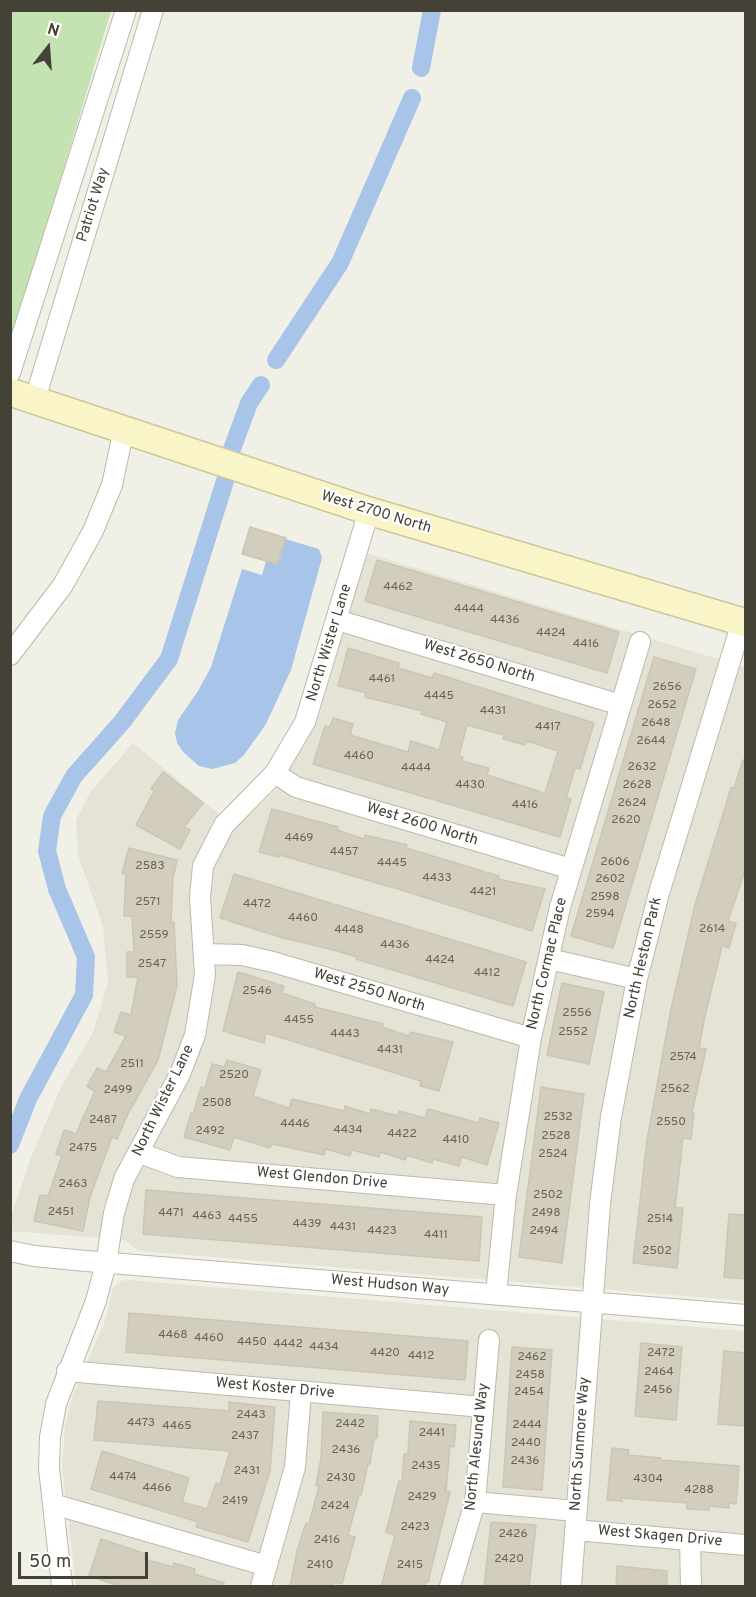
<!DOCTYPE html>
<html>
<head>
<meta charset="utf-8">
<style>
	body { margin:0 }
	#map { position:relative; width:756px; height:1597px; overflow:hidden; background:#f1f0e7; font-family:Overpass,sans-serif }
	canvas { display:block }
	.frame { position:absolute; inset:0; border:12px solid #444136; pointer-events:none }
	.north { position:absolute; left:18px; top:18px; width:60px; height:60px; -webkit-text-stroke:4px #fff; paint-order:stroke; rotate:17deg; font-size:16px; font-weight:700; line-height:24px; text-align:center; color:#444136 }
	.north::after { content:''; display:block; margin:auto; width:21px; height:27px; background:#444136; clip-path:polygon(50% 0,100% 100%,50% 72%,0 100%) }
	.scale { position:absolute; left:18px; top:1552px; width:130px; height:27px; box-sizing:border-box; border:3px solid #444136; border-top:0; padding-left:8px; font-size:18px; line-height:21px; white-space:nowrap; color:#444136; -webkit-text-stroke:4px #fff; paint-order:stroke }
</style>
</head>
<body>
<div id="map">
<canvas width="756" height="1597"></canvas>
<div class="frame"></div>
<div class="north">N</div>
<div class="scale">50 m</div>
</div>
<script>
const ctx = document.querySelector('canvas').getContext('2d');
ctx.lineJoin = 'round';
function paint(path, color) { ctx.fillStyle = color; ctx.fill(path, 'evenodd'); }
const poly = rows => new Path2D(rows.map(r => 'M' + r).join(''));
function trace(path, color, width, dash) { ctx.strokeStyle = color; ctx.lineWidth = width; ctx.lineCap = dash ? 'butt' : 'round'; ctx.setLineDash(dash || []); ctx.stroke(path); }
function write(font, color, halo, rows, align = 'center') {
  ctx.font = font + ' Overpass,sans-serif'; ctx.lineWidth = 4.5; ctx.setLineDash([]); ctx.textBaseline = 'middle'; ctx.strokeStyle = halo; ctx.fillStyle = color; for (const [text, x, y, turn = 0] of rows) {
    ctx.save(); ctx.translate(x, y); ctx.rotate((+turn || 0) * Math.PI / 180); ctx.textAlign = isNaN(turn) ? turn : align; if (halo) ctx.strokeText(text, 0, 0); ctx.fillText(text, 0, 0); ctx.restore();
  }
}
const residential = poly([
	[366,553,745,667,745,1301,139,1251,125,1240,11,1231,11,1217,30,1160,60,1089,93,1032,108,982,103,927,78,855,76,820,91,791,133,743,236,828,274,792,308,739,320,712],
	[128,1280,745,1331,745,1586,76,1586,62,1468,65,1425,74,1392,104,1324,113,1288,120,1281]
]);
const green = poly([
	[11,11,111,11,11,345]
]);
const water = poly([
	[285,539,319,549,322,558,291,670,266,724,244,755,235,763,212,769,199,766,184,753,177,743,175,733,178,720,198,691,211,667,242,569,262,575,266,561,278,564]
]);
const canal = poly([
	[421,68,432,10],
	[276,360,340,263,412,98],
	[232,449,249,403,261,385],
	[10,1145,28,1099,84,995,86,957,57,889,47,851,52,816,74,776,122,722,169,659,225,481]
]);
const building = poly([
	[250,527,286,538,277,564,242,554,250,527],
	[377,560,619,632,607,673,365,601,377,560],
	[348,648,399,663,398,668,432,678,434,673,594,723,580,769,575,768,566,798,571,799,560,837,313,764,325,726,330,727,333,718,353,724,350,735,408,752,411,741,439,750,447,722,421,714,422,711,365,697,366,693,338,686,348,648],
	[467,725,504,735,503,739,525,745,527,741,558,751,545,793,487,775,489,768,462,761,463,757,459,756,467,725],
	[654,657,696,669,613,948,571,936,654,657],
	[743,760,746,761,746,868,728,921,736,923,729,948,722,946,705,1016,699,1048,706,1049,692,1113,694,1113,691,1139,683,1138,675,1208,683,1208,677,1268,633,1263,647,1140,671,1009,695,905,731,788,734,788,743,760],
	[163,772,203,803,184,827,190,830,180,849,136,825,154,791,151,789,163,772],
	[272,809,338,827,337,830,364,839,365,835,407,845,406,848,499,876,498,879,545,889,532,931,398,889,280,855,279,857,259,852,272,809],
	[129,848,177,860,173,878,171,922,174,922,177,986,158,1060,128,1114,117,1139,112,1137,90,1197,83,1231,34,1221,40,1195,48,1196,62,1156,56,1154,64,1130,76,1134,95,1091,87,1086,97,1068,106,1072,126,1036,114,1032,121,1012,131,1015,138,977,127,977,127,952,134,952,132,916,124,916,126,874,122,873,129,848],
	[234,874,526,962,513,1006,356,959,357,957,330,949,283,938,220,918,234,874],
	[238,972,284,986,282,993,315,1004,315,1007,383,1024,382,1027,409,1036,410,1032,453,1042,439,1091,420,1086,421,1081,266,1033,264,1043,223,1031,238,972],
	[562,983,604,992,589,1064,547,1055,562,983],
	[227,1060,261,1070,253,1096,289,1108,292,1099,344,1111,345,1106,370,1114,371,1109,398,1116,399,1111,425,1118,428,1109,479,1123,480,1118,499,1123,487,1165,462,1157,459,1166,433,1159,432,1163,407,1155,405,1160,380,1152,379,1157,352,1150,350,1156,326,1149,324,1155,272,1144,270,1148,234,1137,230,1150,184,1137,191,1113,193,1114,201,1087,205,1088,212,1064,224,1067,227,1060],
	[541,1087,584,1094,562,1263,519,1257,541,1087],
	[146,1190,482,1217,479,1261,143,1234,146,1190],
	[729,1214,746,1215,746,1279,724,1277,729,1214],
	[129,1313,468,1341,465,1380,126,1352,129,1313],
	[641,1343,682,1347,676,1420,635,1416,641,1343],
	[512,1347,552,1350,542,1490,503,1487,512,1347],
	[724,1351,746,1353,746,1426,718,1424,724,1351],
	[98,1401,229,1411,229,1402,275,1407,270,1471,248,1542,196,1527,198,1522,91,1489,102,1451,189,1478,182,1502,207,1509,216,1483,220,1484,230,1451,94,1440,98,1401],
	[323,1412,378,1416,377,1438,374,1438,370,1464,368,1464,361,1495,359,1495,348,1535,355,1537,342,1584,334,1582,332,1587,290,1587,297,1551,306,1523,309,1524,319,1486,316,1486,321,1458,323,1412],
	[410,1421,456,1425,454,1447,450,1446,446,1491,450,1492,428,1582,426,1581,424,1587,381,1587,395,1535,386,1532,399,1481,402,1482,404,1454,408,1454,410,1421],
	[612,1448,629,1450,628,1455,661,1458,661,1460,739,1466,736,1504,729,1503,729,1508,709,1506,709,1510,687,1509,687,1503,622,1498,622,1501,607,1500,612,1448],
	[491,1522,536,1525,529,1587,484,1587,491,1522],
	[101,1539,146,1554,144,1559,173,1567,174,1563,195,1569,194,1574,224,1583,224,1587,113,1587,114,1584,89,1576,101,1539],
	[617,1566,667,1571,667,1587,616,1587,617,1566]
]);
const street = poly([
	[10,373,126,10],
	[35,399,153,10],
	[337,620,621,705],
	[10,655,63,585,93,531,112,485,124,429],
	[275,773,296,787,571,869],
	[205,954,242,955,273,962,531,1038],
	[549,959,637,979],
	[140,1153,178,1167,506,1195],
	[10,1251,34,1256,86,1261,746,1315],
	[496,1294,506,1195,531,1038,560,907,640,642],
	[67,1371,483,1407],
	[475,1502,576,1511],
	[53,1504,267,1566],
	[575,1530,746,1545],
	[690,1540,691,1586],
	[62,1586,49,1468,50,1437,56,1404,96,1301,106,1263,114,1213,124,1179,180,1074,195,1035,205,975,200,897,203,866,224,825,275,773,305,722,369,511],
	[261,1586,295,1467,301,1392],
	[450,1586,475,1502,489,1340],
	[571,1586,600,1204,611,1117,637,979,659,893,742,622]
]);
const secondary = poly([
	[10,392,369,511,746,623]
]);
const numberNames = [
	["4462",398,588],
	["4444",469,610],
	["4436",505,621],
	["4424",551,634],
	["4416",586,645],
	["4461",382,680],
	["2656",667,688],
	["4445",439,697],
	["2652",662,706],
	["4431",493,712],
	["2648",656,724],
	["4417",548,728],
	["2644",651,742],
	["4460",359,757],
	["2632",642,768],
	["4444",416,769],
	["4430",470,786],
	["2628",637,786],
	["2624",632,804],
	["4416",525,806],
	["2620",626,821],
	["4469",299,839],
	["4457",344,853],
	["2606",615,863],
	["4445",392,864],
	["2583",150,867],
	["4433",437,879],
	["2602",610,880],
	["4421",483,893],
	["2598",605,898],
	["2571",148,903],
	["4472",257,905],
	["2594",600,915],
	["4460",303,919],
	["2614",712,930],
	["4448",349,931],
	["2559",154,936],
	["4436",395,946],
	["4424",440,961],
	["2547",152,965],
	["4412",487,974],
	["2546",257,992],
	["2556",577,1014],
	["4455",299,1021],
	["2552",573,1033],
	["4443",345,1035],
	["4431",390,1051],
	["2574",683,1058],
	["2511",132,1065],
	["2520",234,1076],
	["2562",675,1090],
	["2499",118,1091],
	["2508",217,1104],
	["2532",558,1118],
	["2487",103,1121],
	["2550",671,1123],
	["4446",295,1125],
	["4434",348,1131],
	["2492",210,1132],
	["4422",402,1135],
	["2528",556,1137],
	["4410",456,1141],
	["2475",83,1149],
	["2524",553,1155],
	["2463",73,1185],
	["2502",548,1196],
	["2451",61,1213],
	["4471",171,1214],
	["2498",546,1214],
	["4463",207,1217],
	["4455",243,1220],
	["2514",660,1220],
	["4439",307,1225],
	["4431",343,1228],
	["4423",382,1232],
	["2494",544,1232],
	["4411",436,1236],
	["2502",657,1252],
	["4468",173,1336],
	["4460",209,1339],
	["4450",252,1343],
	["4442",288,1345],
	["4434",324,1348],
	["4420",385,1354],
	["2472",661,1354],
	["4412",421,1357],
	["2462",532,1358],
	["2464",659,1373],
	["2458",530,1376],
	["2456",658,1391],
	["2454",529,1393],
	["2443",251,1416],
	["4473",141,1424],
	["2442",350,1425],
	["2444",527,1426],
	["4465",177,1427],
	["2441",432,1434],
	["2437",245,1437],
	["2440",526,1444],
	["2436",346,1451],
	["2436",525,1462],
	["2435",426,1467],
	["2431",247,1472],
	["4474",123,1478],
	["2430",341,1479],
	["4304",648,1480],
	["4466",157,1489],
	["4288",699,1491],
	["2429",422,1498],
	["2419",235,1502],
	["2424",335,1507],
	["2423",415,1528],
	["2426",513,1535],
	["2416",327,1541],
	["2420",509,1560],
	["2410",320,1566],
	["2415",410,1566]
];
const streetNames = [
	["Patriot Way",94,205,-73],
	["West 2700 North",376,513,17],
	["North Wister Lane",330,643,-73],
	["West 2650 North",479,662,17],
	["West 2600 North",422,825,17],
	["North Heston Park",644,958,-77],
	["North Cormac Place",548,964,-77],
	["West 2550 North",369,991,17],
	["North Wister Lane",164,1101,-64],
	["West Glendon Drive",322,1179,5],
	["West Hudson Way",390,1286,5],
	["West Koster Drive",275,1389,5],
	["North Sunmore Way",581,1444,-86],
	["North Alesund Way",478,1447,-84],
	["West Skagen Drive",660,1537,5]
];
paint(residential, '#e5e3d5');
paint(green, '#c5e2b3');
paint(water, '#a9c4e9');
trace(canal, '#a9c4e9', 18);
paint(building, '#d2cdbd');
trace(building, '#ccc6b1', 1.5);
trace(street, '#bcb9aa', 22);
trace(secondary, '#cdc89a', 30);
trace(street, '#fff', 20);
trace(secondary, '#f9f5c9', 27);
write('12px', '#686458', null, numberNames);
write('15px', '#444136', '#fff', streetNames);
</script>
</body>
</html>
